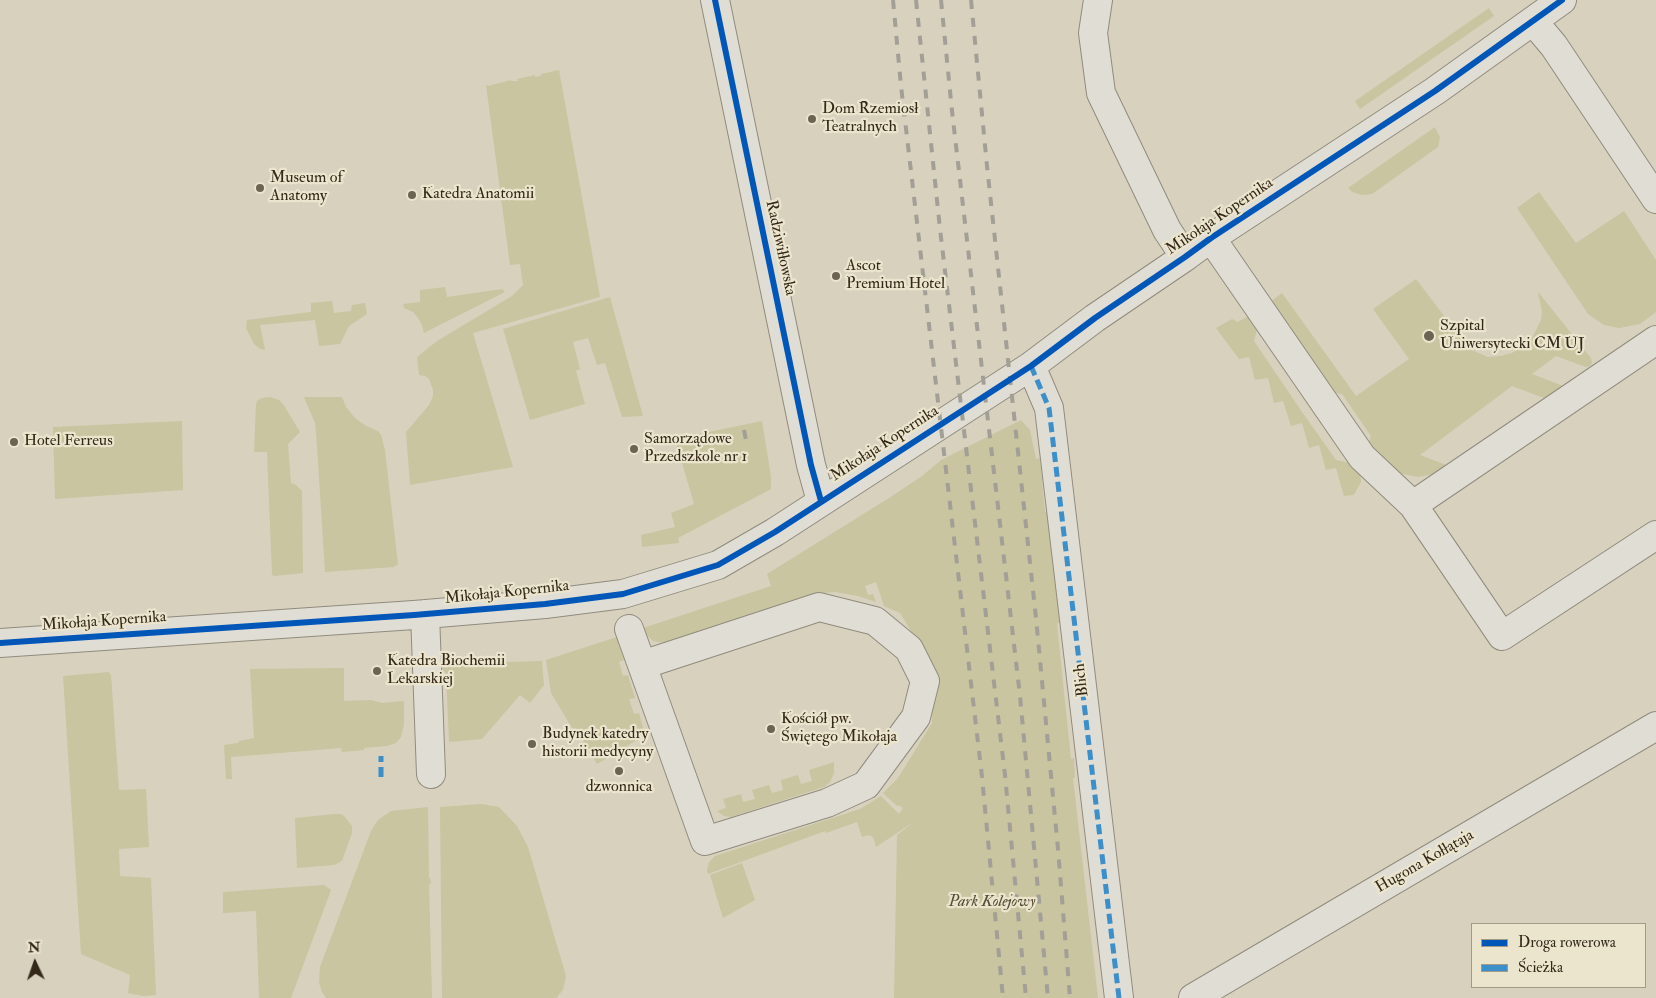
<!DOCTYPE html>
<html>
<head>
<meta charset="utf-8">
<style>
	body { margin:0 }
	#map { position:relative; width:1656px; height:998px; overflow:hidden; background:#d8d1be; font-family:"IM FELL Double Pica",serif }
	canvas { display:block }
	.legend { position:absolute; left:1471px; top:923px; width:175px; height:65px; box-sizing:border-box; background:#ece5ce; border:1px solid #a29986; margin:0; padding:6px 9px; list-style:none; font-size:15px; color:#342819 }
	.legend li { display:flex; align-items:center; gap:10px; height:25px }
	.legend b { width:25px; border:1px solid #a29986 }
	.north { position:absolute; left:10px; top:938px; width:50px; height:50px; -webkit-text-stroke:4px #ece5ce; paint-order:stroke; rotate:357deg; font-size:14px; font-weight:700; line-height:20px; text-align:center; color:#342819 }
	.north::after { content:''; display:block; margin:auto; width:18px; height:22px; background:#342819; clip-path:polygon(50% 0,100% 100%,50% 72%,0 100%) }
</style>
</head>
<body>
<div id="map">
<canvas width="1656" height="998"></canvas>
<ul class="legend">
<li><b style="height:6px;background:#0057b8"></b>Droga rowerowa</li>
<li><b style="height:6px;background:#3d8fc9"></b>Ścieżka</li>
</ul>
<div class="north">N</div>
</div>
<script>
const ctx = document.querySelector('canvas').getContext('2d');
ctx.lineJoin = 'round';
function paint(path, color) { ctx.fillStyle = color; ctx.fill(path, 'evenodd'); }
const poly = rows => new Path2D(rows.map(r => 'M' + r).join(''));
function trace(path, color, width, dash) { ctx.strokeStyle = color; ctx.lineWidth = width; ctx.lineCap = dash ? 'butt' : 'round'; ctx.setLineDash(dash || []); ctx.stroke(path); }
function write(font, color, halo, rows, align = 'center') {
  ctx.font = font + ' "IM FELL Double Pica",serif'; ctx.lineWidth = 4.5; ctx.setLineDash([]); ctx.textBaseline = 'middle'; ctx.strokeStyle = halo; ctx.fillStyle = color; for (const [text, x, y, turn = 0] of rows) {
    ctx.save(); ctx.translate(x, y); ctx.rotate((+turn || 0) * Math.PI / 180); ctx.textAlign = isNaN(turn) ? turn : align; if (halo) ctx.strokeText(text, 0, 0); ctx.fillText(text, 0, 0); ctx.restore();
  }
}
const green = poly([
	[1489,8,1494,16,1360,109,1355,101],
	[559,70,600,297,473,333,513,467,410,485,406,432,429,405,433,396,433,390,429,379,425,376,419,375,417,357,437,341,512,296,523,285,520,264,510,265,486,85,487,85,488,86,511,80,511,81,518,81,517,79,535,75,535,77,541,76,541,74],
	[1435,127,1440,137,1438,147,1372,194,1362,195,1352,192,1348,188],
	[1539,192,1576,243,1624,211,1656,260,1656,312,1640,324,1619,328,1604,325,1588,314,1517,208],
	[1416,279,1467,346,1476,352,1488,357,1501,356,1512,353,1530,342,1541,320,1542,311,1538,293,1539,293,1591,358,1592,363,1590,366,1586,367,1556,356,1532,374,1563,386,1544,398,1512,386,1420,455,1449,466,1435,474,1418,477,1403,474,1393,470,1368,445,1371,436,1342,394,1329,392,1270,302,1282,293,1356,396,1409,359,1373,309],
	[445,287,447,297,502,289,505,292,424,333,422,325,418,318,413,312,404,308,403,304,420,302,420,290],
	[610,297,643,416,622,417,605,363,597,365,588,338,573,342,580,369,576,371,585,404,530,420,503,329],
	[332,301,334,313,351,311,352,305,365,303,367,314,349,326,340,344,319,346,315,320,260,325,265,350,260,349,254,344,246,328,247,320,311,312,311,303],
	[1250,315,1258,325,1254,341,1300,409,1336,460,1355,464,1360,471,1361,482,1353,496,1353,495,1344,496,1336,468,1326,470,1319,445,1309,448,1302,423,1291,426,1283,401,1274,403,1268,378,1255,380,1249,357,1239,359,1216,328,1232,319,1238,322],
	[270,397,279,400,283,404,300,432,288,444,291,483,296,485,302,491,303,573,275,576,272,575,267,452,254,452,256,405,257,401,262,398],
	[304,397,342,397,346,407,355,418,366,426,378,431,381,435,385,450,398,565,395,566,394,567,325,572,316,431,315,423],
	[1021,420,1030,430,1036,459,1040,458,1045,512,1050,512,1061,623,1057,623,1062,673,1071,759,1074,758,1075,778,1073,778,1098,998,894,998,897,835,915,821,876,847,873,837,869,835,862,837,857,822,826,833,825,831,708,874,707,870,709,862,715,856,860,809,881,796,899,814,903,808,898,805,897,806,883,793,898,778,932,723,931,664,900,613,884,606,876,582,865,586,868,595,873,594,876,602,858,596,835,592,814,594,664,643,653,641,640,629,771,586,767,574,889,498,922,476,941,460],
	[182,421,183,490,55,499,53,427],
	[762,421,771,477,771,489,678,538,679,543,642,547,641,535,675,527,671,513,694,504,675,439],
	[617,637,624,660,619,662,623,676,628,675,635,698,629,699,634,714,639,713,645,735,597,764,577,730,572,728,551,693,546,660],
	[542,661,544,685,530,703,520,695,482,739,449,742,446,674,439,664],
	[344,668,344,701,371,700,382,703,404,701,404,724,401,737,396,743,387,746,364,748,364,750,342,752,341,748,231,757,232,779,226,779,224,745,238,743,239,741,254,738,250,669],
	[109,672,110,675,111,674,119,790,146,789,149,847,119,849,120,876,151,878,156,995,143,996,128,993,130,975,81,954,63,676],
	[834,762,834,773,830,782,824,787,731,817,724,816,717,811,726,808,723,799,741,794,743,802,755,799,752,790,769,785,772,793,783,790,781,780,798,775,801,784,812,781,809,770],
	[481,804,499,807,517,826,528,847,566,976,563,990,556,998,442,998,440,807],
	[428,807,429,878,430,878,431,884,429,884,432,998,326,998,322,992,319,983,320,967,371,831,378,820,391,811],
	[334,814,341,814,345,817,352,826,352,833,342,861,334,865,297,868,295,818],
	[742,863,755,900,723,918,710,875],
	[324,885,331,890,291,998,259,998,256,911,223,913,223,892]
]);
const minor = poly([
	[715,0,811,465,821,501],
	[1098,0,1093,33,1101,93,1167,230,1185,257],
	[1533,21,1554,46,1656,199],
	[1211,238,1362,457,1413,505,1656,340],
	[1031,366,1049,408,1119,998],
	[1413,505,1502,636,1656,535],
	[425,614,431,774],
	[629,629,642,665,705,841,827,803,866,785,916,717,925,681,909,649,875,621,819,607,642,665],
	[0,643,414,615,545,604,623,594,718,565,775,532,1031,366,1095,318,1185,257,1211,238,1435,91,1562,0],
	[1193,998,1656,726]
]);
const rail = poly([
	[893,0,901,86,982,777,1003,998],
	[916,0,940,229,1005,775,1026,998],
	[941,0,952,111,1020,696,1048,998],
	[971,0,987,166,1036,618,1058,849,1070,998],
	[744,430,747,445]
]);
const quiet = poly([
	[1031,366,1049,408,1119,998],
	[381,777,381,756]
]);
const cycleway = poly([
	[715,0,811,465,821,501],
	[0,643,414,615,545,604,623,594,718,565,775,532,1031,366,1095,318,1185,257,1211,238,1435,91,1562,0]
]);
const markers = [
	[812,119,5,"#6d6353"],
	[260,188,5,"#6d6353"],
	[412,195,5,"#6d6353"],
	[836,276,5,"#6d6353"],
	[1429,336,6,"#6d6353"],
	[14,442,5,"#6d6353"],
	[634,449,5,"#6d6353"],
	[377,671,5,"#6d6353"],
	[771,729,5,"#6d6353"],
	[532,744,5,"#6d6353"],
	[619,771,5,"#6d6353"]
];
const poiNames = [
	["Dom Rzemiosł",822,110],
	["Teatralnych",822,128],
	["Museum of",270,179],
	["Anatomy",270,197],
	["Katedra Anatomii",422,195],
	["Ascot",846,267],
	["Premium Hotel",846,285],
	["Szpital",1440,327],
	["Uniwersytecki CM UJ",1440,345],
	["Samorządowe",644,440],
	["Przedszkole nr 1",644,458],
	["Hotel Ferreus",24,442],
	["Katedra Biochemii",387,662],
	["Lekarskiej",387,680],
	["Kościół pw.",781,720],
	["Świętego Mikołaja",781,738],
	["Budynek katedry",542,735],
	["historii medycyny",542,753],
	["dzwonnica",619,788,"center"]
];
const streetNames = [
	["Mikołaja Kopernika",1220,217,-34],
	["Radziwiłłowska",780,248,78],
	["Mikołaja Kopernika",885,444,-33],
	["Mikołaja Kopernika",507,593,-6],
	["Mikołaja Kopernika",104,622,-4],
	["Blich",1082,680,-97],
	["Hugona Kołłątaja",1425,862,-30]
];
const parkNames = [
	["Park Kolejowy",992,903]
];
paint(green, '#c8c5a0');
trace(minor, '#908b7e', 30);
trace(minor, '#e0ded4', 28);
trace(rail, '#a29f96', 4, [9, 9]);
trace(quiet, '#3d8fc9', 5, [10, 5]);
trace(cycleway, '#0057b8', 6);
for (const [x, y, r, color] of markers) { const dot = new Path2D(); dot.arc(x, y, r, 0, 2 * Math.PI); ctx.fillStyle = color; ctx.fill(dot); trace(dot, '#ece5ce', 2); }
write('16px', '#342819', '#ece5ce', poiNames, 'left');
write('16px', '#342819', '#ece5ce', streetNames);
write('italic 16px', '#564d35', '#ece5ce', parkNames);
</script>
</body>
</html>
